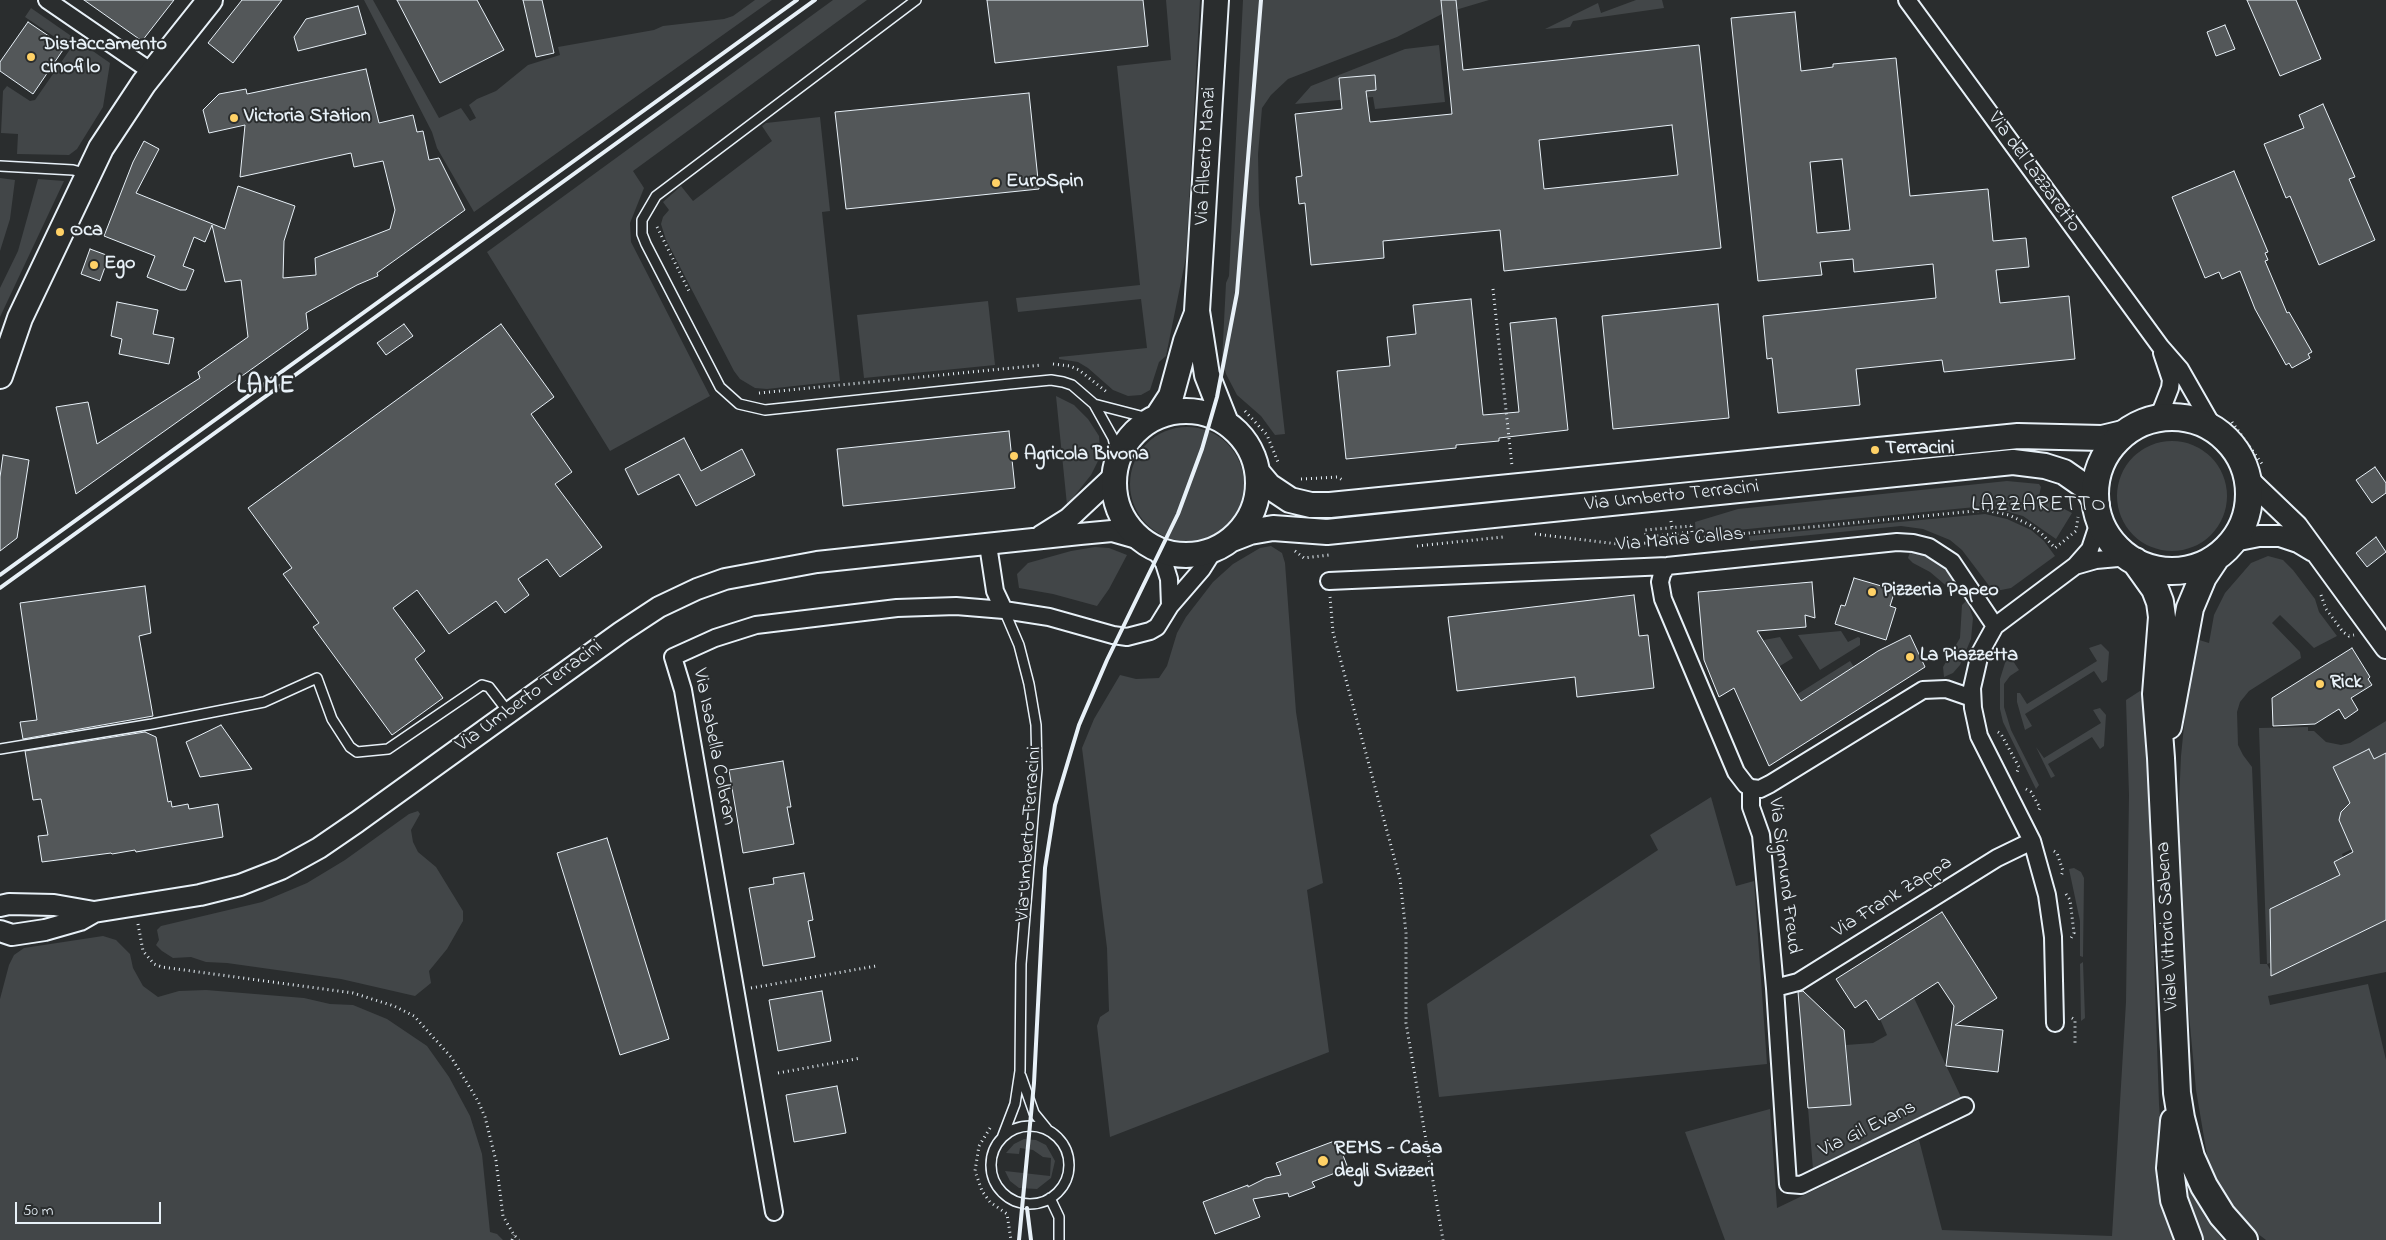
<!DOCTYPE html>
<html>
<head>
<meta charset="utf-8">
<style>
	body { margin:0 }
	#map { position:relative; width:2386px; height:1240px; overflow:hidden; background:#2a2d2e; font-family:"Indie Flower",sans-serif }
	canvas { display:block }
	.scale { position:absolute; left:15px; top:1202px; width:146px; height:22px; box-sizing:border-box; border:2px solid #e8f1f8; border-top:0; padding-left:6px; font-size:15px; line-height:18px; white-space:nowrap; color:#e8f1f8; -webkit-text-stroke:4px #2a2d2e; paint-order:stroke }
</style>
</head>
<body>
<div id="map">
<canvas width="2386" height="1240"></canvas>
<div class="scale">50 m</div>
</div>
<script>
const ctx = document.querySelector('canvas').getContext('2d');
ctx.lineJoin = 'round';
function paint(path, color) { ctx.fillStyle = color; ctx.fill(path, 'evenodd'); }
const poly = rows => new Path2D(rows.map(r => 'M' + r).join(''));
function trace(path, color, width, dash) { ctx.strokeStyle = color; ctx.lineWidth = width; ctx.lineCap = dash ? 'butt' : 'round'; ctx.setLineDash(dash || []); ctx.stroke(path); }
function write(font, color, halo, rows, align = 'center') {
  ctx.font = font + ' "Indie Flower",sans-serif'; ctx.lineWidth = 4; ctx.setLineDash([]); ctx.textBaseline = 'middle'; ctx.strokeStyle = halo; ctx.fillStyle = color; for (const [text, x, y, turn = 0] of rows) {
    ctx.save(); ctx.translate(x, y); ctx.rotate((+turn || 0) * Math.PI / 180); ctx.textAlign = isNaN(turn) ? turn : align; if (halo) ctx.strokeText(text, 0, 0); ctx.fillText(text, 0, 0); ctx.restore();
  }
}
const green = poly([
	[364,0,373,0,439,118,461,108,470,121,476,118,469,105,477,99,496,91,528,65,560,55,558,47,654,30,663,26,724,19,733,16,755,0,772,0,474,212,437,148,432,132],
	[833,0,867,0,633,171,644,188,630,223,631,242,710,396,610,451,487,252],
	[1166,0,1200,0,1186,257,1166,356,1159,362,1150,390,1141,395,1128,396,1113,390,1088,368,1078,362,1059,359,1059,357,1147,348,1141,299,1018,312,1016,298,1140,285,1117,66,1171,60],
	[1243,0,1489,0,1442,14,1397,37,1288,79,1271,95,1262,108,1258,154,1259,205,1285,434,1275,435,1261,416,1237,395,1226,374,1222,361,1226,283,1229,276],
	[1636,0,1662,0,1664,8,1573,21,1570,27,1545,29,1598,3,1601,13],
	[31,8,110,63,103,107,77,149,69,155,17,154,18,134,1,133,3,91,7,86,30,101,35,100,71,48,25,17],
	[1439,45,1445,102,1375,109,1373,97,1295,104,1311,86,1405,49],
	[820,117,830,211,822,212,840,381,767,389,755,388,740,379,734,371,666,240,661,224,663,217,669,210,663,202,681,186,693,201,772,141,762,126,766,123],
	[0,178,15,180,10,219,0,251],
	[38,179,64,181,0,317,0,288,18,251],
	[988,301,995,365,864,378,857,315],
	[1056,396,1074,405,1088,419,1099,436,1100,448,1099,459,1091,475,1067,505],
	'1130 484a57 57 0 1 1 114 0a57 57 0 1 1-114 0Z',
	'2117 496a55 55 0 1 1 110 0a55 55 0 1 1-110 0Z',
	[2007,481,2039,484,2041,487,2039,496,2072,513,2056,539,2023,516,1986,506,1696,534,1695,522,1738,509],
	[1985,514,2007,519,2031,530,2044,541,2055,556,2011,588,1996,591,1990,587,1962,550,1950,540,1923,529,1901,526,1750,541,1749,536],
	[1271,546,1282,553,1285,563,1296,712,1323,883,1307,890,1329,1052,1110,1137,1097,1026,1100,1017,1109,1011,1107,948,1082,748,1094,719,1120,675,1136,679,1159,678,1167,666,1177,633,1186,617,1213,582,1233,564,1260,548],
	[1095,547,1109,548,1127,555,1109,589,1097,606,1053,594,1019,588,1017,574,1028,563,1071,551],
	[1910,552,1922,554,1939,564,1954,579,1958,588,1955,591,1950,589,1930,572,1913,563,1908,558],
	[2268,556,2283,560,2293,570,2315,599,2319,612,2337,636,2314,648,2280,615,2272,623,2300,652,2301,658,2249,691,2240,702,2237,712,2238,745,2243,755,2252,767,2260,964,2267,964,2259,728,2308,727,2308,731,2314,731,2326,742,2341,745,2350,743,2386,721,2386,753,2374,759,2369,749,2333,767,2351,805,2343,811,2339,820,2352,849,2342,854,2343,857,2337,860,2336,866,2340,875,2270,909,2270,963,2267,964,2273,975,2386,920,2386,972,2268,996,2270,1005,2368,984,2386,1060,2386,1240,2266,1240,2253,1230,2224,1194,2208,1161,2196,1090,2186,982,2178,824,2181,756,2186,706,2196,639,2209,643,2214,615,2225,593,2251,563],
	[1967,600,1973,618,1971,639,1960,665,1953,673,1944,677,1943,667,1960,638,1962,605],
	[1841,631,1848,642,1858,637,1860,638,1860,645,1820,670,1798,635],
	[1780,637,1793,658,1767,674,1764,640],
	[2101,644,2109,652,2107,680,2102,683,2094,671,2025,714,2032,726,2025,730,2017,702,2017,693,2020,693,2027,704,2097,661,2089,648],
	[2012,649,2017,655,2011,658,2019,670,2010,676,2004,684,2004,707,2011,730,2039,785,2036,789,2003,722,2000,709,2000,679,2005,663],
	[1850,661,1854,667,1802,700,1805,705,1788,700],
	[2140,691,2145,694,2159,1104,2166,1198,2179,1240,1725,1240,1685,1132,1770,1109,1777,1208,1919,1140,1942,1230,2112,1236,2126,1002,2129,795,2126,700],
	[2100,708,2106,715,2104,746,2100,749,2092,737,2048,764,2055,776,2051,778,2036,747,2044,758,2101,723,2093,710],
	[1711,797,1736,886,1754,881,1767,1064,1439,1097,1427,1004,1658,850,1650,835],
	[418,811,420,814,411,830,413,842,418,852,436,867,463,911,463,921,447,949,429,971,431,983,415,996,341,979,227,963,206,962,191,957,173,958,162,951,156,945,159,940,157,930,161,926,262,902,307,883,345,860,409,814],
	[2074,868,2081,872,2084,878,2083,957,2080,956,2080,921,2069,869],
	[103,936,116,940,130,954,133,968,143,986,158,997,179,991,206,990,304,998,330,1004,353,1005,387,1019,427,1046,449,1077,470,1116,482,1154,490,1232,497,1234,503,1240,0,1240,0,999,9,965,14,955,24,948],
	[2083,962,2085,1018,2081,1021,2080,964],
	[1914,998,1961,1097,1813,1169,1808,1108,1851,1105,1846,1045,1873,1043,1887,1035,1880,1019],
	[1024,1139,1036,1140,1046,1145,1055,1161,1051,1178,1037,1189,1019,1188,1010,1181,1005,1171,1050,1176,1051,1158,1043,1157,1033,1150,1020,1148,1019,1154,1006,1153,1014,1144],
	[2181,1175,2183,1175,2205,1217,2223,1240,2198,1240]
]);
const building = poly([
	[84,0,174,0,142,41,84,0],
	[242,0,282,0,233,63,208,43,242,0],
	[397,0,477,0,504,50,440,83,397,0],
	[523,0,542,0,554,53,536,57,523,0],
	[987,0,1143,0,1148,46,995,63,987,0],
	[1441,0,1456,0,1463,70,1699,45,1721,248,1504,271,1500,230,1383,241,1384,258,1311,265,1305,203,1299,204,1296,177,1302,176,1295,114,1342,109,1339,78,1375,75,1376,90,1366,91,1370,122,1452,114,1441,0],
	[1672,125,1678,175,1544,189,1539,140,1672,125],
	[2247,0,2296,0,2321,59,2280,76,2247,0],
	[358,6,366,34,298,51,294,37,306,19,358,6],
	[1795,12,1801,71,1833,67,1833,64,1896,58,1910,196,1988,189,1993,241,2026,238,2029,267,1996,270,2000,303,2069,296,2075,359,1944,372,1942,360,1856,369,1860,405,1778,413,1772,358,1767,359,1763,316,1936,298,1933,264,1854,272,1853,259,1820,262,1822,275,1758,281,1731,18,1795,12],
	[1842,159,1850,230,1817,233,1810,162,1842,159],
	[28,22,65,47,33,94,0,71,0,62,28,22],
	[2225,25,2235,49,2216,56,2207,32,2225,25],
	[366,69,379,123,413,115,417,132,423,131,429,160,439,158,465,210,377,273,378,276,357,285,306,313,308,329,76,494,56,407,88,402,97,444,200,378,198,372,248,337,241,280,225,282,212,225,205,242,194,237,183,266,194,270,186,290,180,290,147,277,155,256,104,236,133,162,144,141,159,149,136,193,225,229,238,186,295,206,284,241,283,278,316,275,315,258,390,229,395,210,383,161,354,167,351,153,240,177,245,125,209,133,203,110,219,94,246,89,247,94,366,69],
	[1029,93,1039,189,846,209,835,112,1029,93],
	[2323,104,2355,177,2349,179,2375,240,2319,265,2290,196,2286,198,2264,144,2304,128,2299,115,2323,104],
	[2234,171,2268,252,2265,253,2268,260,2265,261,2287,313,2289,312,2312,352,2308,354,2310,358,2292,368,2289,363,2286,365,2255,309,2240,271,2222,279,2219,272,2205,278,2172,197,2234,171],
	[90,249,109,256,100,281,81,274,90,249],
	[1471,299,1483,415,1519,412,1510,323,1556,318,1568,430,1499,438,1499,441,1456,445,1456,448,1346,459,1337,371,1390,366,1387,337,1416,334,1413,305,1471,299],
	[117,302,158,310,153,334,174,338,169,364,119,354,122,339,111,336,117,302],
	[1718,304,1729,418,1613,429,1602,316,1718,304],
	[404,324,413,336,386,355,377,343,404,324],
	[501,324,554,397,531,414,572,472,555,484,602,547,560,577,547,559,518,579,529,595,505,613,496,601,449,634,417,590,393,608,425,651,415,659,443,698,392,735,313,627,319,623,283,574,292,568,248,508,501,324],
	[1009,431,1015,488,843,506,837,449,1009,431],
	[684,438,701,471,742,449,755,475,696,506,679,474,638,495,625,469,684,438],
	[3,455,29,460,17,538,0,551,0,477,3,455],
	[2375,467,2386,483,2386,493,2372,503,2356,480,2375,467],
	[2376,537,2386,552,2367,567,2356,553,2376,537],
	[1854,578,1895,590,1890,606,1896,608,1886,640,1835,624,1841,605,1845,606,1854,578],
	[1812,582,1815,618,1805,615,1806,627,1757,631,1801,701,1878,651,1910,635,1925,667,1769,766,1734,688,1719,697,1704,660,1698,592,1812,582],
	[145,586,151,633,139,636,153,716,23,739,20,722,37,720,20,603,145,586],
	[1634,595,1639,636,1648,635,1654,688,1577,697,1575,677,1457,691,1448,617,1634,595],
	[2352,648,2370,677,2368,679,2372,685,2351,698,2358,710,2345,719,2339,709,2315,724,2273,726,2272,698,2352,648],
	[221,725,252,769,200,777,186,742,221,725],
	[145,732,156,737,168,802,171,801,172,807,188,804,189,809,218,804,223,837,136,852,135,850,112,854,111,853,42,862,38,836,48,835,41,799,33,800,25,751,145,732],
	[2369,749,2374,759,2386,753,2386,920,2271,976,2270,909,2340,875,2334,862,2353,852,2339,820,2341,812,2350,803,2333,767,2369,749],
	[783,761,791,807,787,807,794,844,743,853,729,770,783,761],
	[607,838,669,1039,620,1055,557,853,607,838],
	[804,873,813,920,808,921,815,957,763,966,749,888,774,884,773,878,804,873],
	[1942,912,1997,998,1955,1025,2003,1030,1998,1072,1946,1066,1954,1006,1938,982,1879,1020,1866,1000,1855,1008,1836,979,1942,912],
	[822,991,831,1041,778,1051,769,1000,822,991],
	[1803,991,1844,1030,1851,1105,1808,1108,1798,992,1803,991],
	[837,1086,846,1133,794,1142,786,1095,837,1086],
	[1337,1140,1348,1168,1312,1182,1315,1187,1289,1197,1288,1193,1253,1199,1260,1217,1215,1234,1203,1202,1248,1185,1248,1187,1266,1178,1281,1175,1276,1163,1337,1140]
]);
const path = poly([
	[657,227,690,293],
	[1493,289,1512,466],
	[1053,364,1070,366,1079,370,1108,393],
	[759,393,1042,365],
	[1245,411,1267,435,1278,462],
	[2232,422,2262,464],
	[1301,479,1338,477,1344,481],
	[1671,521,1672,528],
	[1691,526,1692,532,1646,537,1645,530,1691,526],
	[1535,534,1626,545,1985,510,2009,515,2030,525,2041,533,2055,548,2076,531,2078,517],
	[1417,546,1503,537],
	[1295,551,1304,558,1329,555],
	[2321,595,2326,609,2343,632,2349,636,2354,635],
	[1330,597,1333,632,1400,879,1406,933,1406,1023,1443,1240],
	[1998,732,2001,734,2019,767,2017,772],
	[2026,789,2031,792,2040,808,2038,812],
	[2054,851,2057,853,2063,871,2061,876],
	[2066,894,2070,900,2074,933,2071,938],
	[138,924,143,951,154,964,162,967,353,993,394,1006,414,1016,451,1057,478,1101,485,1117,496,1161,503,1216,514,1235,519,1240],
	[751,988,876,966],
	[2072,1018,2075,1020,2075,1046],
	[778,1073,861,1058],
	[990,1128,979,1146,975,1171,982,1191,990,1202,1007,1214,1011,1240],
	[512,1240,514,1235]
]);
const service = poly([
	[916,0,656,196,642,220,642,234,646,244,720,387,739,404,765,410,1010,384,1051,380,1063,382,1072,385,1094,404,1113,438,1118,459],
	[0,166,73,170,88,174],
	[1094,404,1152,419],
	[0,749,152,724,264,702,317,678,332,719,350,747,357,752,388,749,482,685,489,687,509,713],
	[1021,1076,1034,1113,1047,1129],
	'991 1165a39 39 0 1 1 78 0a39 39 0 1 1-78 0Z',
	[1002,1138,1015,1104,1020,1071,1021,964,1037,769,1036,725,1029,684,1019,645,1004,610],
	[1050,1198,1059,1217,1059,1240]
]);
const minor = poly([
	[47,0,152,72],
	[1907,0,2160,346,2180,369,2216,432],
	[2149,421,2161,411,2170,388,2171,380,2162,353],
	[988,545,995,591,1004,610],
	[1153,547,1164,563,1169,579,1170,606],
	[1667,566,1662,574,1660,582,1663,599,1736,772,1746,785,1751,788,1751,807,1761,835,1775,988,1788,1184,1801,1185,1965,1106],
	[2075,566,2096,560,2129,557],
	[1329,581,1667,566,1897,542,1913,543,1929,547,1952,562,1995,626],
	[1751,788,1760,789,1770,784,1923,690,1946,689,1972,698],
	[1775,988,1798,982,1997,858,2032,841],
	[2055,1023,2053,937,2047,895,2032,841,1979,736,1973,708,1972,688,1980,653,1995,626,2075,566,2090,549,2100,519],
	[774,1212,683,690,673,657,715,638,756,625,897,608,956,606,1004,610,1049,617,1113,635,1127,637,1150,631,1157,627,1170,606,1202,569,1214,550]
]);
const tertiary = poly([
	[2248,479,2297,526,2386,648],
	[1041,536,1068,519,1114,476],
	[2234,541,2259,536,2280,536,2298,542,2313,551],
	[0,906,9,904,54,905,94,912,200,895,240,885,281,869,319,848,357,822,621,632,659,607,697,589,725,579,817,562,1080,534,1112,531,1140,539],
	[0,931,12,935,45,930,80,920,94,912]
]);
const secondary = poly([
	[1216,0,1197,311,1207,375,1226,423],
	[0,376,20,318,101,148,144,83,210,0],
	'1114 483a72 72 0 1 1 144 0a72 72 0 1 1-144 0Z',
	[1158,416,1171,396,1186,341,1197,313],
	[1258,473,1269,486,1290,500,1311,505,1330,505,2018,436,2102,438,2127,432],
	[1232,539,1250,532,1273,528,1327,532,2013,462,2045,466,2064,472,2087,488,2097,505]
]);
const primary = poly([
	'2095 494a77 77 0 1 1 154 0a77 77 0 1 1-154 0Z',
	[2135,561,2155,589,2160,602,2162,617,2156,694,2161,758,2177,1093,2181,1118,2191,1157,2204,1186,2222,1215,2244,1240],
	[2168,726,2190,608,2203,577,2215,559],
	[2174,1121,2170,1168,2174,1200,2189,1240]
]);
const rail = poly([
	[0,575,797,0],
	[0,588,815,0],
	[1027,1208,1031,1240],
	[1019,1240,1034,1083,1045,868,1055,805,1079,725,1107,660,1178,514,1202,449,1217,397,1237,293,1261,0]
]);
const markers = [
	[31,57,5,"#ffd166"],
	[234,118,5,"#ffd166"],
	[996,183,5,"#ffd166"],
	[60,232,5,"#ffd166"],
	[94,265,5,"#ffd166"],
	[1875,450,5,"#ffd166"],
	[1014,456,5,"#ffd166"],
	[1872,592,5,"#ffd166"],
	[1910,657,5,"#ffd166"],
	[2320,684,5,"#ffd166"],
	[1323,1161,6,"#ffd166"]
];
const poiNames = [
	["Distaccamento",41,46],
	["cinofilo",41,69],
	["Victoria Station",244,118],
	["EuroSpin",1006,183],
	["Oca",70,232],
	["Ego",104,265],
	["Terracini",1885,450],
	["Agricola Bivona",1024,456],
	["Pizzeria Papeo",1882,592],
	["La Piazzetta",1920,657],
	["Rick",2330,684],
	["REMS - Casa",1334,1150],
	["degli Svizzeri",1334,1173]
];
const streetNames = [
	["Via Alberto Manzi",1207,156,-87],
	["Via del Lazzaretto",2033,173,54],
	["Via Umberto Terracini",1672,497,-6],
	["Via Maria Callas",1680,541,-5],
	["Via Umberto Terracini",530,697,-36],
	["Via Isabella Colbran",713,747,79],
	["Via Umberto Terracini",1030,834,-86],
	["Via Sigmund Freud",1783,876,83],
	["Via Frank Zappa",1893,898,-32],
	["Viale Vittorio Sabena",2169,926,-93],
	["Via Gil Evans",1868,1130,-26]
];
const quarterNames = [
	["LAZZARETTO",2039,506]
];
const districtNames = [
	["LAME",266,388]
];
paint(green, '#424648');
paint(building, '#535759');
trace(building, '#e8f1f8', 1);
trace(service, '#e8f1f8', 12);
trace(minor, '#e8f1f8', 20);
trace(tertiary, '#e8f1f8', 24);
trace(secondary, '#e8f1f8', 28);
trace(primary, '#e8f1f8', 30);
trace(path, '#e8f1f8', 3, [1, 4]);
trace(service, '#2a2d2e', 9);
trace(minor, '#2a2d2e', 16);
trace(tertiary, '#2a2d2e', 20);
trace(secondary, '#2a2d2e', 24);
trace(primary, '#2a2d2e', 26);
trace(rail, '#e8f1f8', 4);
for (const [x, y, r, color] of markers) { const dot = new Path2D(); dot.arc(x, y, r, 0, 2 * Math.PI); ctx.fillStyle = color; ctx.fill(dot); trace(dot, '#2a2d2e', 2); }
write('bold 20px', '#e8f1f8', '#2a2d2e', poiNames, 'left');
write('20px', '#e8f1f8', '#2a2d2e', streetNames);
ctx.letterSpacing = '1px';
write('22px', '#e8f1f8', '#2a2d2e', quarterNames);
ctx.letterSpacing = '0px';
ctx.letterSpacing = '1px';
write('bold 25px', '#e8f1f8', '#2a2d2e', districtNames);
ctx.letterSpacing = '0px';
</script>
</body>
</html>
